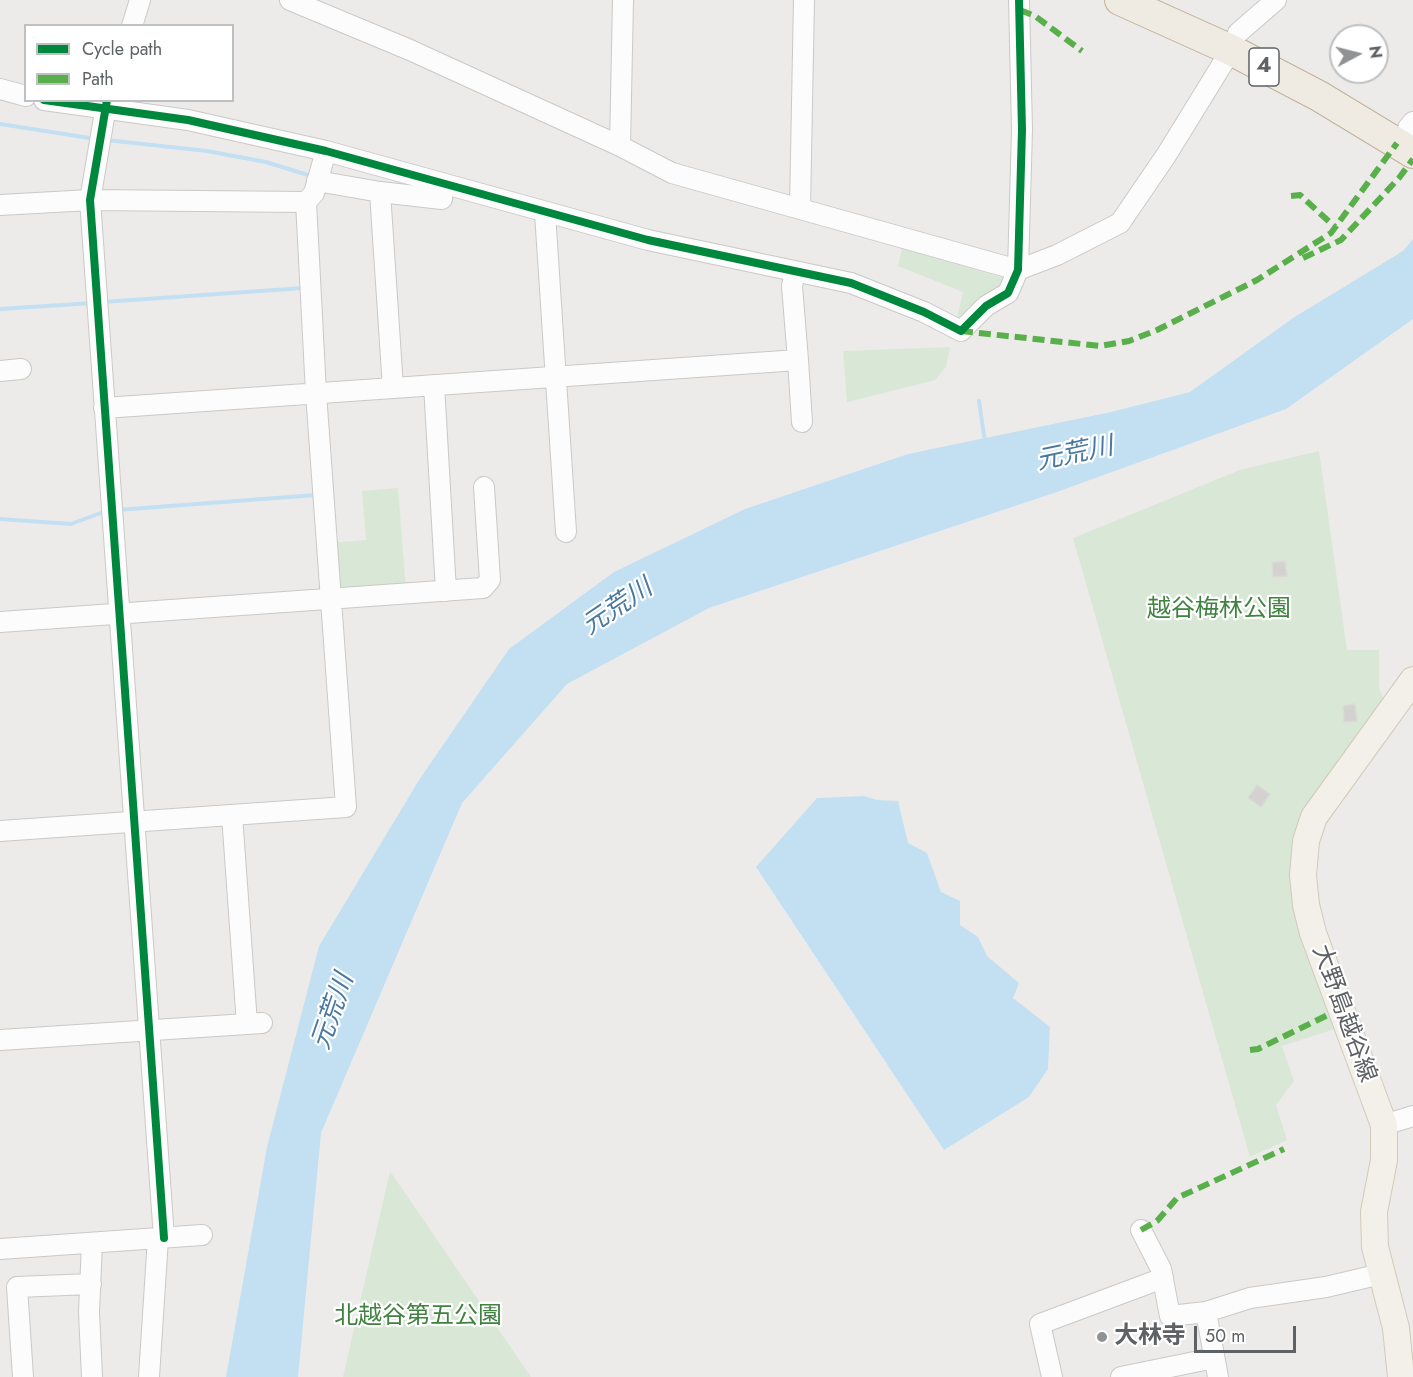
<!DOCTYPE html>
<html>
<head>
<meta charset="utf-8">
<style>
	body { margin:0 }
	#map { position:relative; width:1413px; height:1377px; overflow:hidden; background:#edebe9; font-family:Jost,sans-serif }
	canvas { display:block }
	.legend { position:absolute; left:24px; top:24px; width:210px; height:78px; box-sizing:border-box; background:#fff; border:2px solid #bfc0c1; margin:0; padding:8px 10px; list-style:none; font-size:18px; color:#5e6265 }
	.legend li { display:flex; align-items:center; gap:12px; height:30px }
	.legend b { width:30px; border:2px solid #bfc0c1 }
	.north { position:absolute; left:1329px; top:24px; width:60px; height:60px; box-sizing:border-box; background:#fff; border:2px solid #bfc0c1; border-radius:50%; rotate:83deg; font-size:16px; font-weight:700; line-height:24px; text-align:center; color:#5e6265 }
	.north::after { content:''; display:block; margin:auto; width:21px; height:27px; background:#909293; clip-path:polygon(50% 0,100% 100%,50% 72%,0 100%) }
	.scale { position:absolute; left:1194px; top:1326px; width:102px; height:27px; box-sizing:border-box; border:3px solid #5e6265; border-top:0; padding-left:8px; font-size:18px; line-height:21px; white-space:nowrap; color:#5e6265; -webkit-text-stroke:4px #fff; paint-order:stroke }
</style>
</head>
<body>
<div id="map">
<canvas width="1413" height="1377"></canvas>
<ul class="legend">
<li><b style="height:8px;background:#00873e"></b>Cycle path</li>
<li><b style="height:8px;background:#59b04a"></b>Path</li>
</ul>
<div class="north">N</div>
<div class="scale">50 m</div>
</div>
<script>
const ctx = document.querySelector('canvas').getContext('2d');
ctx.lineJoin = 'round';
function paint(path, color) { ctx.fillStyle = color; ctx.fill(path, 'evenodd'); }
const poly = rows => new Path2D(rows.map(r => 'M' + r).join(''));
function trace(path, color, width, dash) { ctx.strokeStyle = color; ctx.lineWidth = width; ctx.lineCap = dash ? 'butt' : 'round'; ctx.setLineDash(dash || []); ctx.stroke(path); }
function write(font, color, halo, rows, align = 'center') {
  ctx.font = font + ' Jost,"Noto Sans JP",sans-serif'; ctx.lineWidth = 4.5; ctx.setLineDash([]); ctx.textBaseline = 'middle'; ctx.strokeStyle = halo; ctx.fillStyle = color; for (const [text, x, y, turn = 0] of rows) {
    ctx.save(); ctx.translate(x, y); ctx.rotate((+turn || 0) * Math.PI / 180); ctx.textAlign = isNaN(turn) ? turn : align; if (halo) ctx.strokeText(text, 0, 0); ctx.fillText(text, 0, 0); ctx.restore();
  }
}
const green = poly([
	[902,248,1007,279,1004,286,957,318,963,292,898,266],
	[950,347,946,367,935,380,847,402,843,351],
	[1319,451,1347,650,1379,650,1379,687,1384,702,1298,838,1338,1028,1282,1046,1294,1081,1276,1105,1287,1140,1250,1157,1073,538,1240,470],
	[398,488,406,590,333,596,329,543,366,540,362,491],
	[390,1171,531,1377,343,1377]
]);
const water = poly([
	[1413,239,1413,319,1286,409,1054,493,709,608,567,684,462,803,321,1133,298,1377,226,1377,267,1147,319,946,419,780,509,649,614,572,745,509,908,454,1111,412,1190,392,1293,318,1403,251],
	[864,796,877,800,898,801,908,843,927,853,941,892,960,901,960,925,978,937,987,956,1019,983,1013,998,1050,1027,1048,1069,1029,1097,944,1150,756,867,817,798]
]);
const stream = poly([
	[0,124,96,139],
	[106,140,207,151,266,162,311,176],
	[103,302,303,288],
	[0,309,93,303],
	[979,401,985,442],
	[117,510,316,495],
	[0,519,71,524,106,511]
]);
const building = poly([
	[1285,561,1287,576,1273,577,1272,563,1285,561],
	[1355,704,1357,721,1344,722,1343,706,1355,704],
	[1257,785,1270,794,1261,807,1248,798,1257,785]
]);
const minor = poly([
	[290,0,410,50,620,146,672,173,1018,270,1057,255,1120,223,1167,154,1231,50],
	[132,26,140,0],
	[1238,33,1276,0],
	[0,89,26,96],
	[44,100,188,120,326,151,648,240,851,283,924,312,961,331,986,306,1008,293,1018,270,1022,130,1019,0],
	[107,100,90,200,164,1238],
	[1408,128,1413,122],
	[620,146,623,0],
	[317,181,380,192],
	[0,205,90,200,306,202,314,193,326,151],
	[800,208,804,0],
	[545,213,566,532],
	[798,360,802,422],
	[0,371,21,369],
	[434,385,446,591],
	[393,388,380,192,442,199,443,184],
	[104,408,798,360,792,286,795,273],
	[0,622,483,588,490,580,484,487],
	[232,815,247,1024],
	[0,831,346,807,316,393,306,202],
	[0,1040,262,1023],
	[1384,1125,1413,1116],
	[1141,1230,1161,1269,1170,1316,1206,1312,1250,1298,1326,1287,1381,1274],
	[92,1243,89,1312,92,1377],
	[0,1249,202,1235],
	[1206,1312,1218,1377],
	[23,1377,17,1287,91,1284],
	[149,1377,158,1238],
	[1052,1377,1040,1324,1163,1278],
	[1121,1377,1214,1358]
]);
const major = poly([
	[1401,1377,1396,1328,1375,1247,1374,1212,1384,1160,1384,1125,1313,933,1306,905,1303,875,1306,841,1314,817,1413,680]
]);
const highway = poly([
	[1120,0,1231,50,1319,96,1413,153]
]);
const quiet = poly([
	[1020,10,1035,16,1082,51],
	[1291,196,1300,195,1335,227],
	[1303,258,1341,240,1399,178,1413,159],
	[961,331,1100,346,1129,341,1157,330,1257,280,1331,233,1397,143],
	[1250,1050,1258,1049,1330,1014],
	[1141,1230,1157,1221,1177,1198,1284,1149]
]);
const cycleway = poly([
	[44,100,188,120,326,151,648,240,851,283,924,312,961,331,986,306,1008,293,1018,270,1022,130,1019,0],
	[107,100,90,200,164,1238]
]);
const markers = [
	[1102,1337,6,"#909293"]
];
const shields = [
	[1264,67,30]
];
const shieldNames = [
	["4",1264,67]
];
const parkNames = [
	["越谷梅林公園",1219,610],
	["北越谷第五公園",418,1317]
];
const streetNames = [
	["大野島越谷線",1343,1014,70]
];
const poiNames = [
	["大林寺",1114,1337]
];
const waterNames = [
	["元荒川",1075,455,-12],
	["元荒川",618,608,-34],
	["元荒川",334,1012,-71]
];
paint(green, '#d9e7d6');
paint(water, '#c2e0f2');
trace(stream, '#c2e0f2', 4);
paint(building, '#d4d2d1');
trace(building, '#dcdad8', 1.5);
trace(minor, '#cac9c8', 22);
trace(major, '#d2c9b9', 28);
trace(highway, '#c1b299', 32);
trace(minor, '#fcfcfc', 20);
trace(major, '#f2f0e9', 26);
trace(highway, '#efebe3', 30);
trace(quiet, '#59b04a', 6, [12, 6]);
trace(cycleway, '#00873e', 8);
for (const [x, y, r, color] of markers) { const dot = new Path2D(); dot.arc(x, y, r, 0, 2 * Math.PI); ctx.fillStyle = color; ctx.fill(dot); trace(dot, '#fff', 2); }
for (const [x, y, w] of shields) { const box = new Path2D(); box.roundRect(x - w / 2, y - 19, w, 38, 4.5); ctx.fillStyle = '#fff'; ctx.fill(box); trace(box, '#5e6265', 1.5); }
write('bold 22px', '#5e6265', null, shieldNames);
write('24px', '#408240', '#fff', parkNames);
write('24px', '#5e6265', '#fff', streetNames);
write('bold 24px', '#5e6265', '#fff', poiNames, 'left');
write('italic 26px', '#4a789e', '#fff', waterNames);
</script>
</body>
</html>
